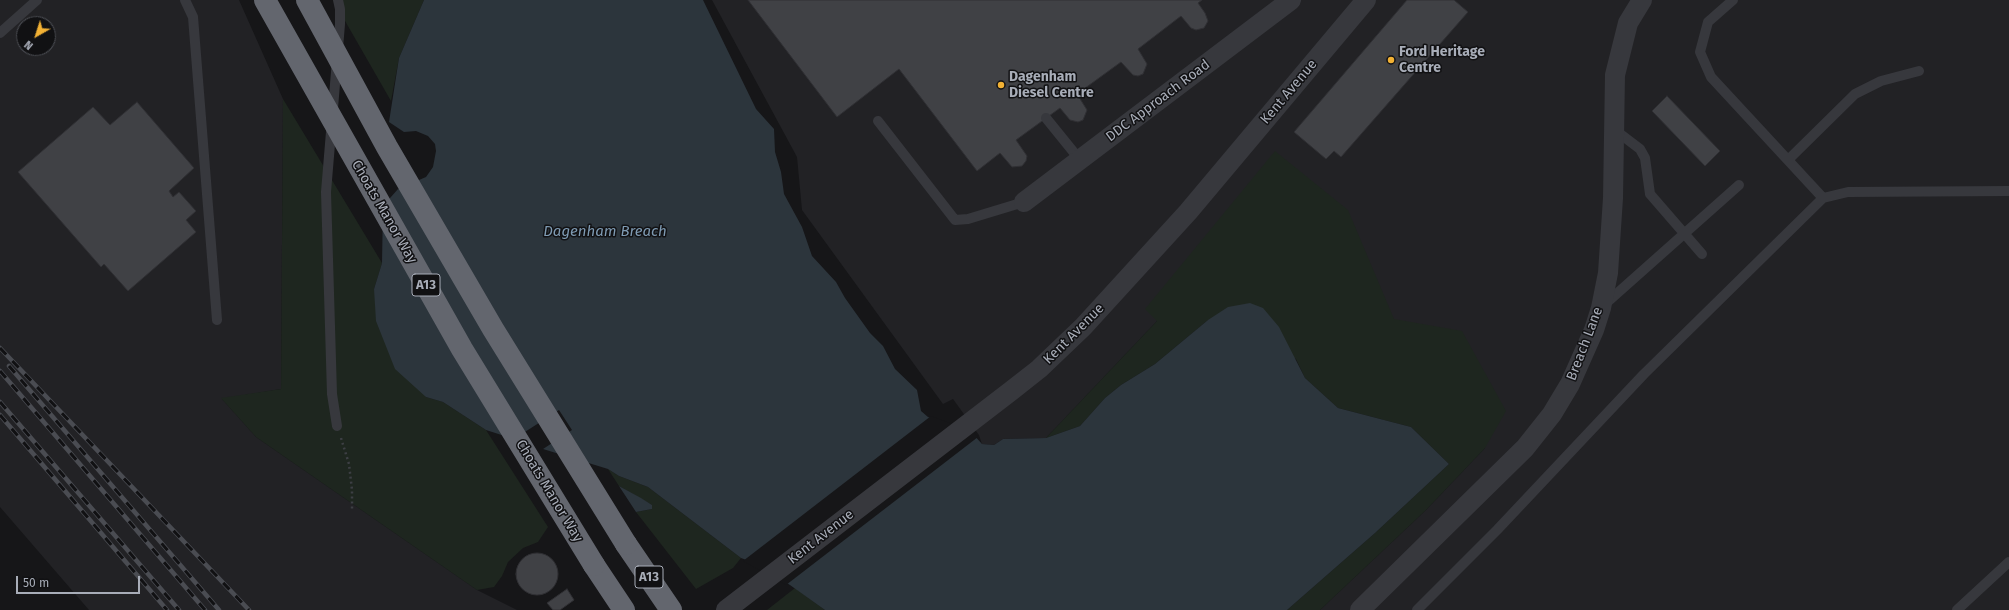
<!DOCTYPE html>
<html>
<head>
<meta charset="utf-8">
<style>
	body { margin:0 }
	#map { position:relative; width:2009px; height:610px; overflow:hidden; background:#161618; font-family:"Fira Sans",sans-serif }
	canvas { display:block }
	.north { position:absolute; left:16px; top:16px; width:40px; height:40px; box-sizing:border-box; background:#111113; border:1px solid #4d4f55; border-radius:50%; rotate:219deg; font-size:11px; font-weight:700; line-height:16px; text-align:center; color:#a8adb8 }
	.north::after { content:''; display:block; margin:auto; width:14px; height:18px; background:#f2b134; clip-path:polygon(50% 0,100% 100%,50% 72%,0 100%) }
	.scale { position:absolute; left:16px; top:576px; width:124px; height:18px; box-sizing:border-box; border:2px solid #a8adb8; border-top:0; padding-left:5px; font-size:12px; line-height:14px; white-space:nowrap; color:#a8adb8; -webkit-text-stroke:3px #111113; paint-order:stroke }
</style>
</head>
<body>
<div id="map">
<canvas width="2009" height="610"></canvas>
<div class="north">N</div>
<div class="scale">50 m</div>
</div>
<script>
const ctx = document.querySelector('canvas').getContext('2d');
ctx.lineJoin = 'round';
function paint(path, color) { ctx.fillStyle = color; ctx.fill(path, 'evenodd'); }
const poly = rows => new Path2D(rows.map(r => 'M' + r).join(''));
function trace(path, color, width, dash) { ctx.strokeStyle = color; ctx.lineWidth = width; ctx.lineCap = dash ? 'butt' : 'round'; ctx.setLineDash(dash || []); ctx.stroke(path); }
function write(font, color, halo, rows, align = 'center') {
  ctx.font = font + ' "Fira Sans",sans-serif'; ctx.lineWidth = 3; ctx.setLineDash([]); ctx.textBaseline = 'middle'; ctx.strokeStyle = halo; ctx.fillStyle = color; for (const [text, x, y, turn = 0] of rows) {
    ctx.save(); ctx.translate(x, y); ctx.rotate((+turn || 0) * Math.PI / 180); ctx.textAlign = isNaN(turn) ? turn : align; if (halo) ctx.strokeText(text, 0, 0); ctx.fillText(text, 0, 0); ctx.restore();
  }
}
const built = poly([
	[0,0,239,0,283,99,281,389,222,399,256,437,477,590,517,610,89,610,0,507],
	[24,24,48,24,48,48,24,48],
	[712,0,2009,0,2009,610,1320,610,1426,510,1485,448,1270,235,1157,321,1046,438,1003,439,994,445,982,444,979,435,953,399,943,404,802,210,797,157]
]);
const green = poly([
	[333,0,424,0,399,58,391,101],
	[283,99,382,263,374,289,426,397,443,402,486,430,548,527,538,542,523,548,508,562,502,576,494,587,477,590,256,437,221,398,281,389],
	[1275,151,1348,210,1394,319,1462,331,1506,411,1485,448,1426,510,1320,610,1287,610,1375,533,1449,464,1411,427,1338,408,1305,378,1296,359,1208,320,1155,364,1121,385,1105,398,1080,426,1046,438,1157,321,1145,309],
	[608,469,619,476,648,487,741,558,733,568,696,589,636,512,652,509,652,505,619,486],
	[795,588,825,610,767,610]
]);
const water = poly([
	[424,0,703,0,756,109,774,129,775,152,781,172,784,194,802,227,812,256,836,282,845,298,870,333,883,346,895,369,917,390,921,411,928,417,973,434,982,444,994,445,1003,439,1046,438,1080,426,1105,398,1121,385,1155,364,1208,320,1228,307,1250,303,1263,308,1279,327,1305,378,1338,408,1411,427,1449,464,1375,533,1287,610,825,610,790,585,752,562,741,558,648,487,619,476,608,469,543,449,572,430,559,410,514,439,486,430,443,402,426,397,395,369,376,321,374,289,382,263,383,206,398,189,426,177,433,167,436,151,435,144,428,136,416,131,404,132,389,122,399,58],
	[619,486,641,498,652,505,652,509,636,512]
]);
const pier = poly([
	[931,416,974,432,978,437,786,585,743,561]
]);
const building = poly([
	[748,0,1202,0,1198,3,1205,13,1208,21,1204,28,1196,30,1191,28,1181,16,1138,49,1147,64,1143,74,1138,76,1133,75,1121,62,1077,94,1087,110,1083,120,1078,122,1070,120,1060,108,1016,140,1027,156,1026,161,1022,166,1012,167,1000,153,977,171,899,69,837,117,748,0],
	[1407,0,1454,0,1468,12,1341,157,1334,151,1326,159,1294,132,1407,0],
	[1667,96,1720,151,1705,166,1652,111,1667,96],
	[137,102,194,168,169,191,173,197,179,192,196,211,186,220,196,232,128,291,104,264,101,267,18,172,93,107,110,125,137,102],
	'516 574a21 21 0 1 1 42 0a21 21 0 1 1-42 0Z',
	[567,589,574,600,560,610,553,610,547,603,567,589]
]);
const path = poly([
	[341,438,349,464,352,490,352,511]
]);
const lane = poly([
	[185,0,193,17,217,320],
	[0,33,37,0],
	[1046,118,1080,160],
	[878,121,955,220,968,219,1024,202],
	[1615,130,1640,149,1645,158,1650,194,1702,254],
	[1788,160,1855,94,1881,81,1919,71],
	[1823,198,1848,192,2009,191],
	[1604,305,1739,185],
	[337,426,332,394,326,192,340,24,340,9,338,0],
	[1417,610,1497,530,1644,374,1823,198,1711,77,1700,52,1708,22,1733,0],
	[1957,610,2009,562]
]);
const street = poly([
	[1024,202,1291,0],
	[726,610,1011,391,1039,369,1083,327,1188,212,1366,0],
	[1360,610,1525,448,1552,414,1570,384,1594,330,1601,308,1608,273,1613,198,1615,75,1628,23,1642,0]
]);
const highway = poly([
	[626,544,671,610],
	[594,565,624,610]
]);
const rail = poly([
	[0,348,249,610],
	[9,366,219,610],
	[0,371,205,610],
	[0,402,179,610],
	[0,415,167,610]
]);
const highwayBridge = poly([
	[265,0,462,349,594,565],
	[307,0,387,147,493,329,626,544]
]);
const markers = [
	[1391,60,4,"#f2b134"],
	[1001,85,4,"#f2b134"]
];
const shields = [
	[426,285,28],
	[649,577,28]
];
const shieldNames = [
	["A13",426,285],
	["A13",649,577]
];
const poiNames = [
	["Ford Heritage",1399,52],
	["Centre",1399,68],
	["Dagenham",1009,77],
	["Diesel Centre",1009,93]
];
const streetNames = [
	["Kent Avenue",1289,92,-50],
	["DDC Approach Road",1158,101,-37],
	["Choats Manor Way",384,212,60],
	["Kent Avenue",1074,334,-45],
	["Breach Lane",1585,344,-69],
	["Choats Manor Way",549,491,59],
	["Kent Avenue",821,537,-38]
];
const waterNames = [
	["Dagenham Breach",605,232]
];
paint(built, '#222225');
paint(green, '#1e261f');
paint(water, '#2c353c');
paint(pier, '#161618');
paint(building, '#404145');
trace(building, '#303034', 1);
trace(path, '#3d3f44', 2.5, [2, 3]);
trace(lane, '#37383d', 10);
trace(street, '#37383d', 20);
trace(highway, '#63666e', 22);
trace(rail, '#4a4c52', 4.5);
trace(rail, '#111113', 3, [9]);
trace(highwayBridge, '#63666e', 22);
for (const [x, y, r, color] of markers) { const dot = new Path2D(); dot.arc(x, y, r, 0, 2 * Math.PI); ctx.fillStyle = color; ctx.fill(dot); trace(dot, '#111113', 1.5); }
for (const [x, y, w] of shields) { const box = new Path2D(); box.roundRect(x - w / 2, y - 11, w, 22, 3); ctx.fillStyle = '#111113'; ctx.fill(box); trace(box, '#a8adb8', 1); }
write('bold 13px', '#a8adb8', null, shieldNames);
write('bold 14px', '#a8adb8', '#111113', poiNames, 'left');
write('14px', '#a8adb8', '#111113', streetNames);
write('italic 15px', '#7f9bb3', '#111113', waterNames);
</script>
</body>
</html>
